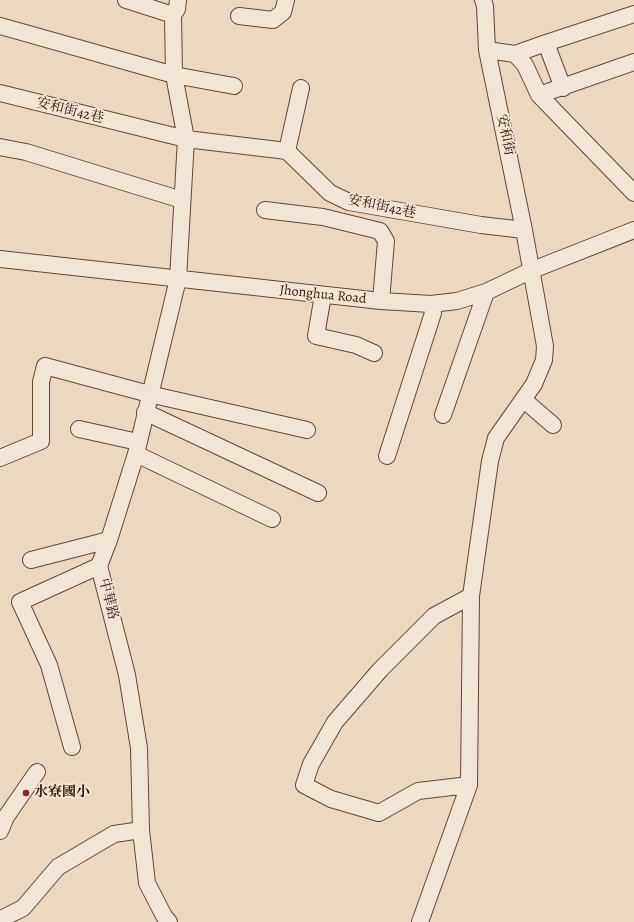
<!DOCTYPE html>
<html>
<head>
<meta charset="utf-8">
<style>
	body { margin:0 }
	canvas { display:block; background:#ead9bf }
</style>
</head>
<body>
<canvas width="634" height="922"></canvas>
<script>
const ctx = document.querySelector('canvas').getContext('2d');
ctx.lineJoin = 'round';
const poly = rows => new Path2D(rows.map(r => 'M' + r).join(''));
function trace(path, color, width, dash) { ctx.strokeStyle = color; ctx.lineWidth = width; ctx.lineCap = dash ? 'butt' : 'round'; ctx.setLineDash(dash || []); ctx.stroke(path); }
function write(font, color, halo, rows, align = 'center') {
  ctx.font = font + ' Alegreya,"Noto Serif TC",serif'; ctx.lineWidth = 3.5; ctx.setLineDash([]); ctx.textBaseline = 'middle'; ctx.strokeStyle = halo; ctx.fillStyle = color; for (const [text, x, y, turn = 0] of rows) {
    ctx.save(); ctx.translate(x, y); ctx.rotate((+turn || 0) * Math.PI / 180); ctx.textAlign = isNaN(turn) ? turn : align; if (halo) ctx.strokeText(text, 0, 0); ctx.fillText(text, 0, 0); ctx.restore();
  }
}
const minor = poly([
	[126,0,173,15],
	[239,16,273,20,283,12,286,0],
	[0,26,174,75,234,86],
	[546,43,634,14],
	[487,50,515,54,525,65,539,95,634,193],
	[515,54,546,43,563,88],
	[0,93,186,139,287,151,330,193,349,202,481,225,524,230],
	[539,95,634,62],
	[0,147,26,152,182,200],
	[287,151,301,88],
	[265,210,323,217,380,231,386,241,381,301],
	[0,259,381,301,431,304,457,301,486,292,530,271,634,230],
	[323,295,316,336,356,345,374,353],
	[524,400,553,425],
	[145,412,318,493],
	[443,415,486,292],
	[79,429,138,442],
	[136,454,272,519],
	[387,456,433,313,431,304],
	[0,458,41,441,41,382,45,366,149,394,307,430],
	[31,560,109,540],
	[72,747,49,665,20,602,99,566],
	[469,785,418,791,379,813,331,799,304,785,311,764,335,722,380,670,434,616,471,596],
	[0,831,6,817,37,772],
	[1,919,23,908,58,867,114,834,141,830],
	[169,922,164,916,147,883,141,830,139,748,127,675,99,566,109,540,136,454,178,279,186,139,174,75,173,15,177,9,178,0],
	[420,922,469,785,471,596,490,461,496,438,534,384,544,360,545,346,524,230,487,50,485,6,483,0]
]);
const markers = [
	[26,793,4,"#8f2418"]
];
const streetNames = [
	["安和街42巷",70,111,14],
	["安和街",505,135,78],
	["安和街42巷",382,207,12],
	["Jhonghua Road",323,295,6],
	["中華路",108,599,76]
];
const poiNames = [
	["水寮國小",34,793]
];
trace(minor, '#614834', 18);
trace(minor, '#f1e6d5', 16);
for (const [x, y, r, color] of markers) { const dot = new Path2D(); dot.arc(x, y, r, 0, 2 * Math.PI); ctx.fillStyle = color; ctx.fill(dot); trace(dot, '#f1e6d5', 1.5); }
write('14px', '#331706', '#f1e6d5', streetNames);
write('bold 14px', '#331706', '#f1e6d5', poiNames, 'left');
</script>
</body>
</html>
